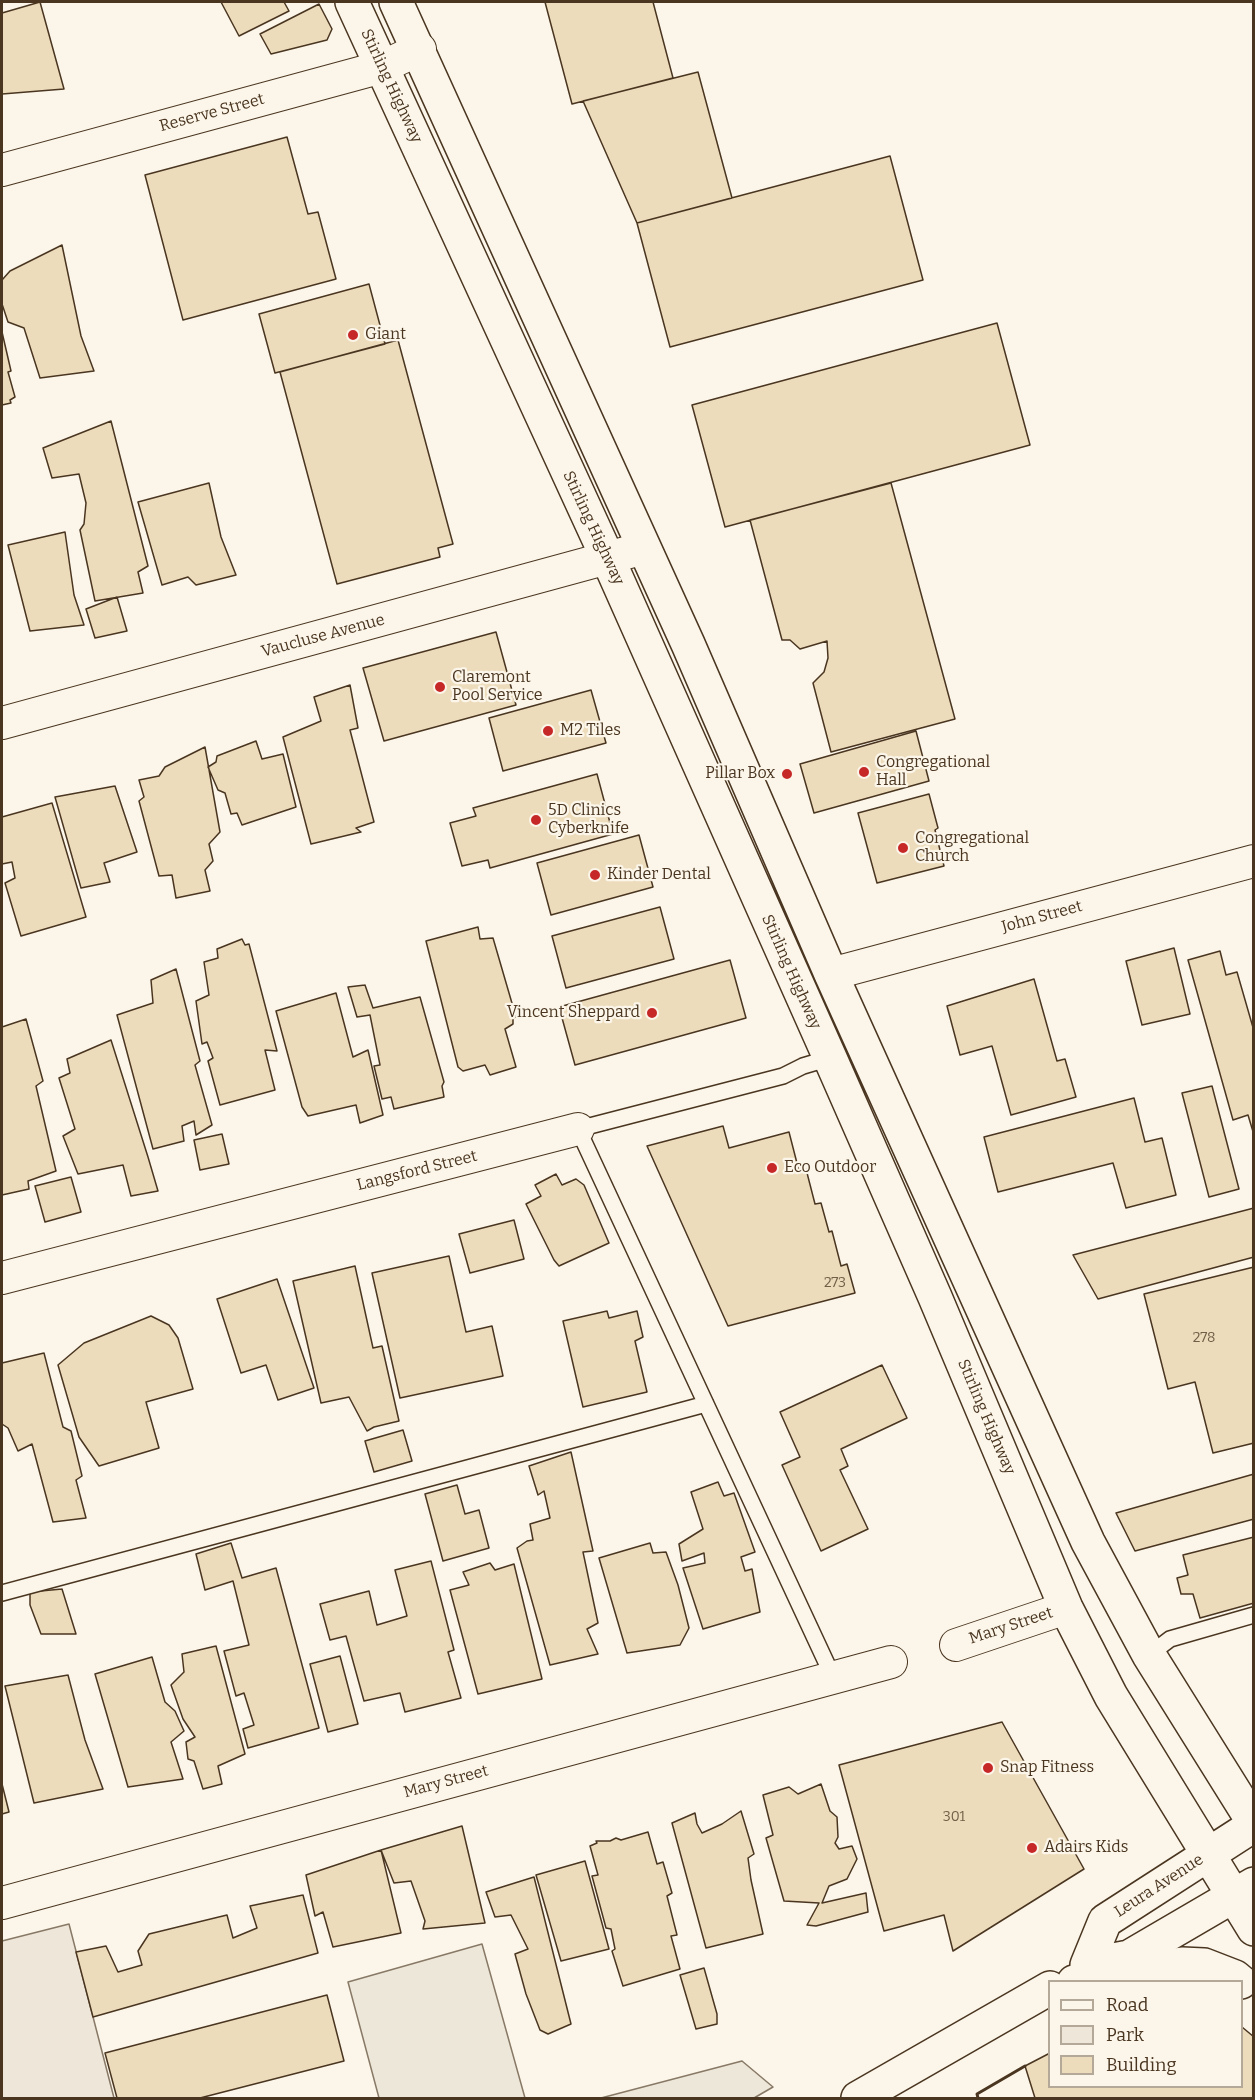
<!DOCTYPE html>
<html>
<head>
<meta charset="utf-8">
<style>
	body { margin:0 }
	#map { position:relative; width:1255px; height:2100px; overflow:hidden; background:#fbf6e9; font-family:Bitter,serif }
	canvas { display:block }
	.frame { position:absolute; inset:0; border:3px solid #4a3520; pointer-events:none }
	.legend { position:absolute; left:1048px; top:1980px; width:195px; height:108px; box-sizing:border-box; background:#fbf6e9; border:2px solid #b4a999; margin:0; padding:8px 10px; list-style:none; font-size:18px; color:#4a3520 }
	.legend li { display:flex; align-items:center; gap:12px; height:30px }
	.legend b { width:30px; border:2px solid #b4a999 }
</style>
</head>
<body>
<div id="map">
<canvas width="1255" height="2100"></canvas>
<div class="frame"></div>
<ul class="legend">
<li><b style="height:8px;background:#fbf6e9"></b>Road</li>
<li><b style="height:16px;background:#ede6d9"></b>Park</li>
<li><b style="height:16px;background:#ecdcbc"></b>Building</li>
</ul>
</div>
<script>
const ctx = document.querySelector('canvas').getContext('2d');
ctx.lineJoin = 'round';
function paint(path, color) { ctx.fillStyle = color; ctx.fill(path, 'evenodd'); }
const poly = rows => new Path2D(rows.map(r => 'M' + r).join(''));
function trace(path, color, width, dash) { ctx.strokeStyle = color; ctx.lineWidth = width; ctx.lineCap = dash ? 'butt' : 'round'; ctx.setLineDash(dash || []); ctx.stroke(path); }
function write(font, color, halo, rows, align = 'center') {
  ctx.font = font + ' Bitter,serif'; ctx.lineWidth = 4.5; ctx.setLineDash([]); ctx.textBaseline = 'middle'; ctx.strokeStyle = halo; ctx.fillStyle = color; for (const [text, x, y, turn = 0] of rows) {
    ctx.save(); ctx.translate(x, y); ctx.rotate((+turn || 0) * Math.PI / 180); ctx.textAlign = isNaN(turn) ? turn : align; if (halo) ctx.strokeText(text, 0, 0); ctx.fillText(text, 0, 0); ctx.restore();
  }
}
const green = poly([
	[69,1924,114,2098,2,2098,2,1941,69,1924]
]);
const parking = poly([
	[482,1944,525,2098,379,2098,348,1982,482,1944],
	[742,2061,773,2087,754,2098,601,2098,742,2061]
]);
const building = poly([
	[40,2,64,89,2,94,2,13,40,2],
	[221,2,284,2,289,11,239,36,221,2],
	[545,2,653,2,673,78,572,104,545,2],
	[319,4,332,29,327,40,271,54,260,34,319,4],
	[698,72,732,198,637,223,583,101,698,72],
	[287,137,308,214,318,212,336,279,183,320,145,175,287,137],
	[890,156,923,280,670,347,637,223,890,156],
	[62,245,81,336,94,371,40,378,24,328,8,322,2,304,2,280,10,271,62,245],
	[369,284,385,344,275,373,259,314,369,284],
	[997,323,1030,445,725,527,692,405,997,323],
	[2,332,11,371,8,372,15,397,10,400,11,403,2,405,2,332],
	[398,340,453,544,438,548,440,557,337,584,280,372,398,340],
	[111,421,148,566,138,572,143,593,95,601,80,530,84,524,86,503,79,474,52,478,43,448,111,421],
	[209,483,221,537,236,575,196,585,188,577,162,585,138,502,209,483],
	[891,483,955,719,831,752,813,683,824,672,828,658,827,641,800,649,790,640,782,640,750,520,891,483],
	[65,532,74,595,84,625,30,631,8,545,65,532],
	[117,597,127,631,95,638,86,609,117,597],
	[496,632,516,705,384,741,363,668,496,632],
	[350,685,358,728,350,730,374,822,356,828,361,832,311,844,283,737,321,721,314,697,350,685],
	[591,690,606,743,503,771,489,718,591,690],
	[916,731,929,781,814,813,800,764,916,731],
	[256,741,262,759,283,754,296,807,242,825,237,813,231,814,225,793,218,790,208,767,216,762,217,756,256,741],
	[205,747,220,832,209,844,213,861,205,870,210,891,176,898,172,875,159,876,139,801,144,797,139,780,159,776,165,767,205,747],
	[597,774,613,834,490,868,488,860,462,866,450,823,476,816,473,808,597,774],
	[115,786,137,852,104,863,110,882,81,888,55,797,115,786],
	[929,794,938,828,935,830,944,866,877,883,858,813,929,794],
	[52,803,86,917,21,936,5,883,15,878,12,862,2,864,2,817,52,803],
	[639,835,653,887,551,915,537,863,639,835],
	[660,907,674,959,566,988,552,936,660,907],
	[478,927,480,939,493,938,516,1017,513,1018,513,1024,505,1029,516,1067,490,1075,485,1065,463,1071,458,1067,426,941,478,927],
	[242,939,245,945,249,944,277,1051,265,1050,275,1090,220,1105,208,1061,213,1058,207,1042,202,1044,196,1001,209,995,204,962,218,958,217,949,242,939],
	[1174,948,1190,1014,1142,1025,1126,961,1174,948],
	[1220,951,1226,975,1237,972,1254,1031,1254,1135,1248,1115,1233,1120,1188,960,1220,951],
	[730,960,746,1018,575,1065,559,1007,730,960],
	[176,969,200,1061,195,1065,212,1125,196,1135,194,1121,182,1126,184,1141,153,1149,117,1015,153,1003,151,980,176,969],
	[1034,979,1057,1061,1065,1059,1076,1097,1011,1115,992,1046,960,1055,947,1006,1034,979],
	[365,985,373,1008,420,997,444,1082,442,1086,444,1097,394,1109,391,1097,382,1099,374,1066,380,1065,370,1015,357,1017,348,987,365,985],
	[336,993,353,1057,368,1050,383,1115,360,1123,356,1105,308,1116,302,1107,276,1011,336,993],
	[26,1019,43,1081,36,1086,56,1171,28,1181,29,1189,2,1195,2,1027,26,1019],
	[111,1040,148,1157,158,1191,131,1196,123,1165,78,1174,63,1136,75,1129,59,1078,70,1073,67,1059,111,1040],
	[1212,1086,1239,1189,1209,1197,1182,1093,1212,1086],
	[1134,1098,1145,1142,1162,1138,1176,1195,1126,1208,1113,1163,998,1192,984,1137,1134,1098],
	[723,1126,729,1148,789,1132,799,1171,806,1169,815,1204,821,1203,829,1232,832,1231,841,1266,847,1264,855,1293,728,1326,647,1146,723,1126],
	[222,1134,229,1164,200,1170,194,1140,222,1134],
	[556,1174,562,1185,576,1179,584,1185,609,1243,559,1266,554,1260,526,1204,541,1196,535,1185,556,1174],
	[71,1177,81,1212,45,1222,35,1186,71,1177],
	[1254,1208,1254,1257,1098,1299,1073,1255,1254,1208],
	[514,1220,524,1259,470,1273,459,1234,514,1220],
	[449,1256,466,1332,492,1326,503,1376,400,1398,372,1273,449,1256],
	[355,1266,373,1348,382,1346,399,1421,374,1427,367,1431,349,1397,321,1403,293,1281,355,1266],
	[1254,1267,1254,1443,1213,1453,1195,1382,1168,1389,1144,1294,1254,1267],
	[277,1279,314,1388,278,1400,266,1365,241,1373,217,1299,277,1279],
	[607,1311,609,1318,637,1311,643,1337,635,1341,647,1392,583,1407,563,1321,607,1311],
	[151,1316,169,1325,178,1338,193,1389,146,1402,159,1448,99,1466,79,1437,58,1365,84,1343,151,1316],
	[44,1353,63,1427,71,1431,82,1476,76,1480,86,1518,53,1522,32,1444,18,1451,8,1428,2,1424,2,1363,44,1353],
	[882,1365,907,1418,841,1449,848,1466,840,1470,868,1529,821,1551,782,1465,800,1457,780,1412,882,1365],
	[403,1430,412,1461,374,1472,365,1441,403,1430],
	[571,1452,593,1551,583,1552,598,1623,587,1629,598,1654,550,1665,517,1548,527,1541,533,1540,530,1524,550,1518,544,1491,538,1495,529,1466,571,1452],
	[1254,1474,1254,1519,1135,1551,1116,1513,1254,1474],
	[718,1482,724,1496,734,1493,755,1552,741,1557,745,1571,752,1569,760,1612,703,1629,683,1568,705,1563,704,1553,682,1561,679,1544,703,1529,691,1492,718,1482],
	[457,1485,465,1514,479,1510,489,1548,443,1561,425,1494,457,1485],
	[1254,1537,1254,1603,1200,1618,1193,1594,1181,1594,1177,1578,1188,1575,1183,1555,1254,1537],
	[231,1543,242,1578,276,1568,319,1728,248,1748,243,1729,254,1725,244,1693,236,1696,224,1651,249,1645,233,1581,205,1590,196,1554,231,1543],
	[650,1543,653,1553,666,1552,678,1585,689,1628,680,1645,627,1653,599,1558,650,1543],
	[431,1561,454,1650,448,1652,461,1698,405,1712,400,1693,364,1701,346,1636,330,1640,320,1604,369,1591,377,1625,407,1616,395,1570,431,1561],
	[490,1563,495,1570,514,1564,542,1679,478,1694,450,1590,469,1585,463,1572,490,1563],
	[62,1589,76,1634,41,1634,30,1605,30,1592,62,1589],
	[216,1646,245,1754,218,1766,222,1784,203,1789,194,1761,188,1759,186,1742,195,1737,183,1719,171,1685,184,1672,182,1654,216,1646],
	[340,1656,358,1724,328,1732,310,1664,340,1656],
	[152,1657,165,1702,175,1711,184,1731,171,1742,183,1779,128,1787,95,1674,152,1657],
	[68,1675,85,1740,103,1789,34,1803,5,1686,68,1675],
	[1002,1722,1084,1869,953,1951,944,1915,884,1931,839,1765,1002,1722],
	[2,1784,9,1812,2,1814,2,1784],
	[821,1784,830,1811,837,1817,838,1837,835,1843,839,1849,852,1846,857,1859,847,1879,829,1886,822,1903,866,1893,868,1912,816,1926,807,1925,819,1903,784,1901,766,1838,773,1835,763,1795,789,1787,798,1794,821,1784],
	[741,1811,754,1854,748,1858,751,1880,763,1934,706,1948,672,1823,695,1813,697,1824,702,1833,722,1824,741,1811],
	[462,1826,485,1923,423,1929,425,1921,411,1881,394,1883,381,1850,462,1826],
	[648,1832,657,1864,663,1862,672,1893,667,1896,677,1935,671,1936,680,1969,623,1986,612,1951,615,1949,611,1929,606,1928,592,1876,598,1875,590,1846,597,1843,596,1841,610,1841,616,1838,621,1840,648,1832],
	[381,1850,401,1933,333,1947,323,1912,315,1916,306,1875,381,1850],
	[585,1861,609,1949,561,1961,536,1875,585,1861],
	[534,1877,571,2024,548,2034,540,2030,526,1994,515,1954,528,1949,511,1915,495,1917,486,1892,534,1877],
	[303,1895,318,1953,93,2017,76,1952,106,1946,118,1972,142,1965,138,1951,149,1934,227,1915,233,1938,257,1928,250,1906,303,1895],
	[704,1968,717,2014,717,2024,696,2029,680,1975,704,1968],
	[327,1995,344,2061,200,2098,117,2098,105,2053,327,1995],
	[1242,2027,1254,2037,1254,2098,1035,2098,1025,2066,1050,2053,1050,2086,1242,2086,1242,2027]
]);
const service = poly([
	[830,1058,803,1066,783,1076,578,1129,833,1677],
	[2,1593,706,1404],
	[1149,1655,1170,1639,1254,1615]
]);
const minor = poly([
	[2,170,382,67,420,49],
	[2,723,644,548],
	[831,974,1254,861],
	[2,1278,578,1129],
	[956,1645,1066,1608],
	[2,1903,891,1662]
]);
const secondary = poly([
	[1093,1964,1129,1957,1254,1884],
	[1087,1965,1105,1921,1254,1825],
	[858,2098,1050,1988]
]);
const trunk = poly([
	[352,2,608,559,830,1058,935,1297,1066,1608,1111,1696,1254,1929],
	[396,2,688,644,831,974,1088,1542,1149,1655,1254,1823],
	[1074,1982,1134,1970,1182,1964,1204,1965,1235,1977,1241,1982]
]);
const wall = poly([
	[978,2098,977,2094,1025,2066]
]);
const markers = [
	[353,335,6,"#c62828"],
	[440,687,6,"#c62828"],
	[548,731,6,"#c62828"],
	[864,772,6,"#c62828"],
	[787,774,6,"#c62828"],
	[536,820,6,"#c62828"],
	[903,848,6,"#c62828"],
	[595,875,6,"#c62828"],
	[652,1013,6,"#c62828"],
	[772,1168,6,"#c62828"],
	[988,1768,6,"#c62828"],
	[1032,1848,6,"#c62828"]
];
const numberNames = [
	["273",835,1283],
	["278",1204,1338],
	["301",954,1817]
];
const streetNames = [
	["Stirling Highway",391,86,65],
	["Reserve Street",212,113,-15],
	["Stirling Highway",593,528,65],
	["Vaucluse Avenue",323,636,-15],
	["John Street",1042,917,-15],
	["Stirling Highway",791,972,66],
	["Langsford Street",417,1171,-14],
	["Stirling Highway",986,1417,67],
	["Mary Street",1011,1626,-18],
	["Mary Street",446,1782,-15],
	["Leura Avenue",1159,1886,-33]
];
const poiNames = [
	["Giant",365,335],
	["Claremont",452,678],
	["Pool Service",452,696],
	["M2 Tiles",560,731],
	["Congregational",876,763],
	["Hall",876,781],
	["Pillar Box",775,774,"right"],
	["5D Clinics",548,811],
	["Cyberknife",548,829],
	["Congregational",915,839],
	["Church",915,857],
	["Kinder Dental",607,875],
	["Vincent Sheppard",640,1013,"right"],
	["Eco Outdoor",784,1168],
	["Snap Fitness",1000,1768],
	["Adairs Kids",1044,1848]
];
paint(green, '#ede6d9');
trace(green, '#887966', 1.5);
paint(parking, '#ede7d9');
trace(parking, '#887966', 1.5);
paint(building, '#ecdcbc');
trace(building, '#4a3520', 1.5);
trace(service, '#4a3520', 18);
trace(minor, '#4a3520', 34);
trace(secondary, '#4a3520', 36);
trace(trunk, '#4a3520', 36);
trace(service, '#fbf6e9', 15);
trace(minor, '#fbf6e9', 32);
trace(secondary, '#fbf6e9', 33);
trace(trunk, '#fbf6e9', 33);
trace(wall, '#4a3520', 3);
for (const [x, y, r, color] of markers) { const dot = new Path2D(); dot.arc(x, y, r, 0, 2 * Math.PI); ctx.fillStyle = color; ctx.fill(dot); trace(dot, '#fbf6e9', 2); }
write('14px', '#725f47', null, numberNames);
write('16px', '#4a3520', '#fbf6e9', streetNames);
write('16px', '#4a3520', '#fbf6e9', poiNames, 'left');
</script>
</body>
</html>
